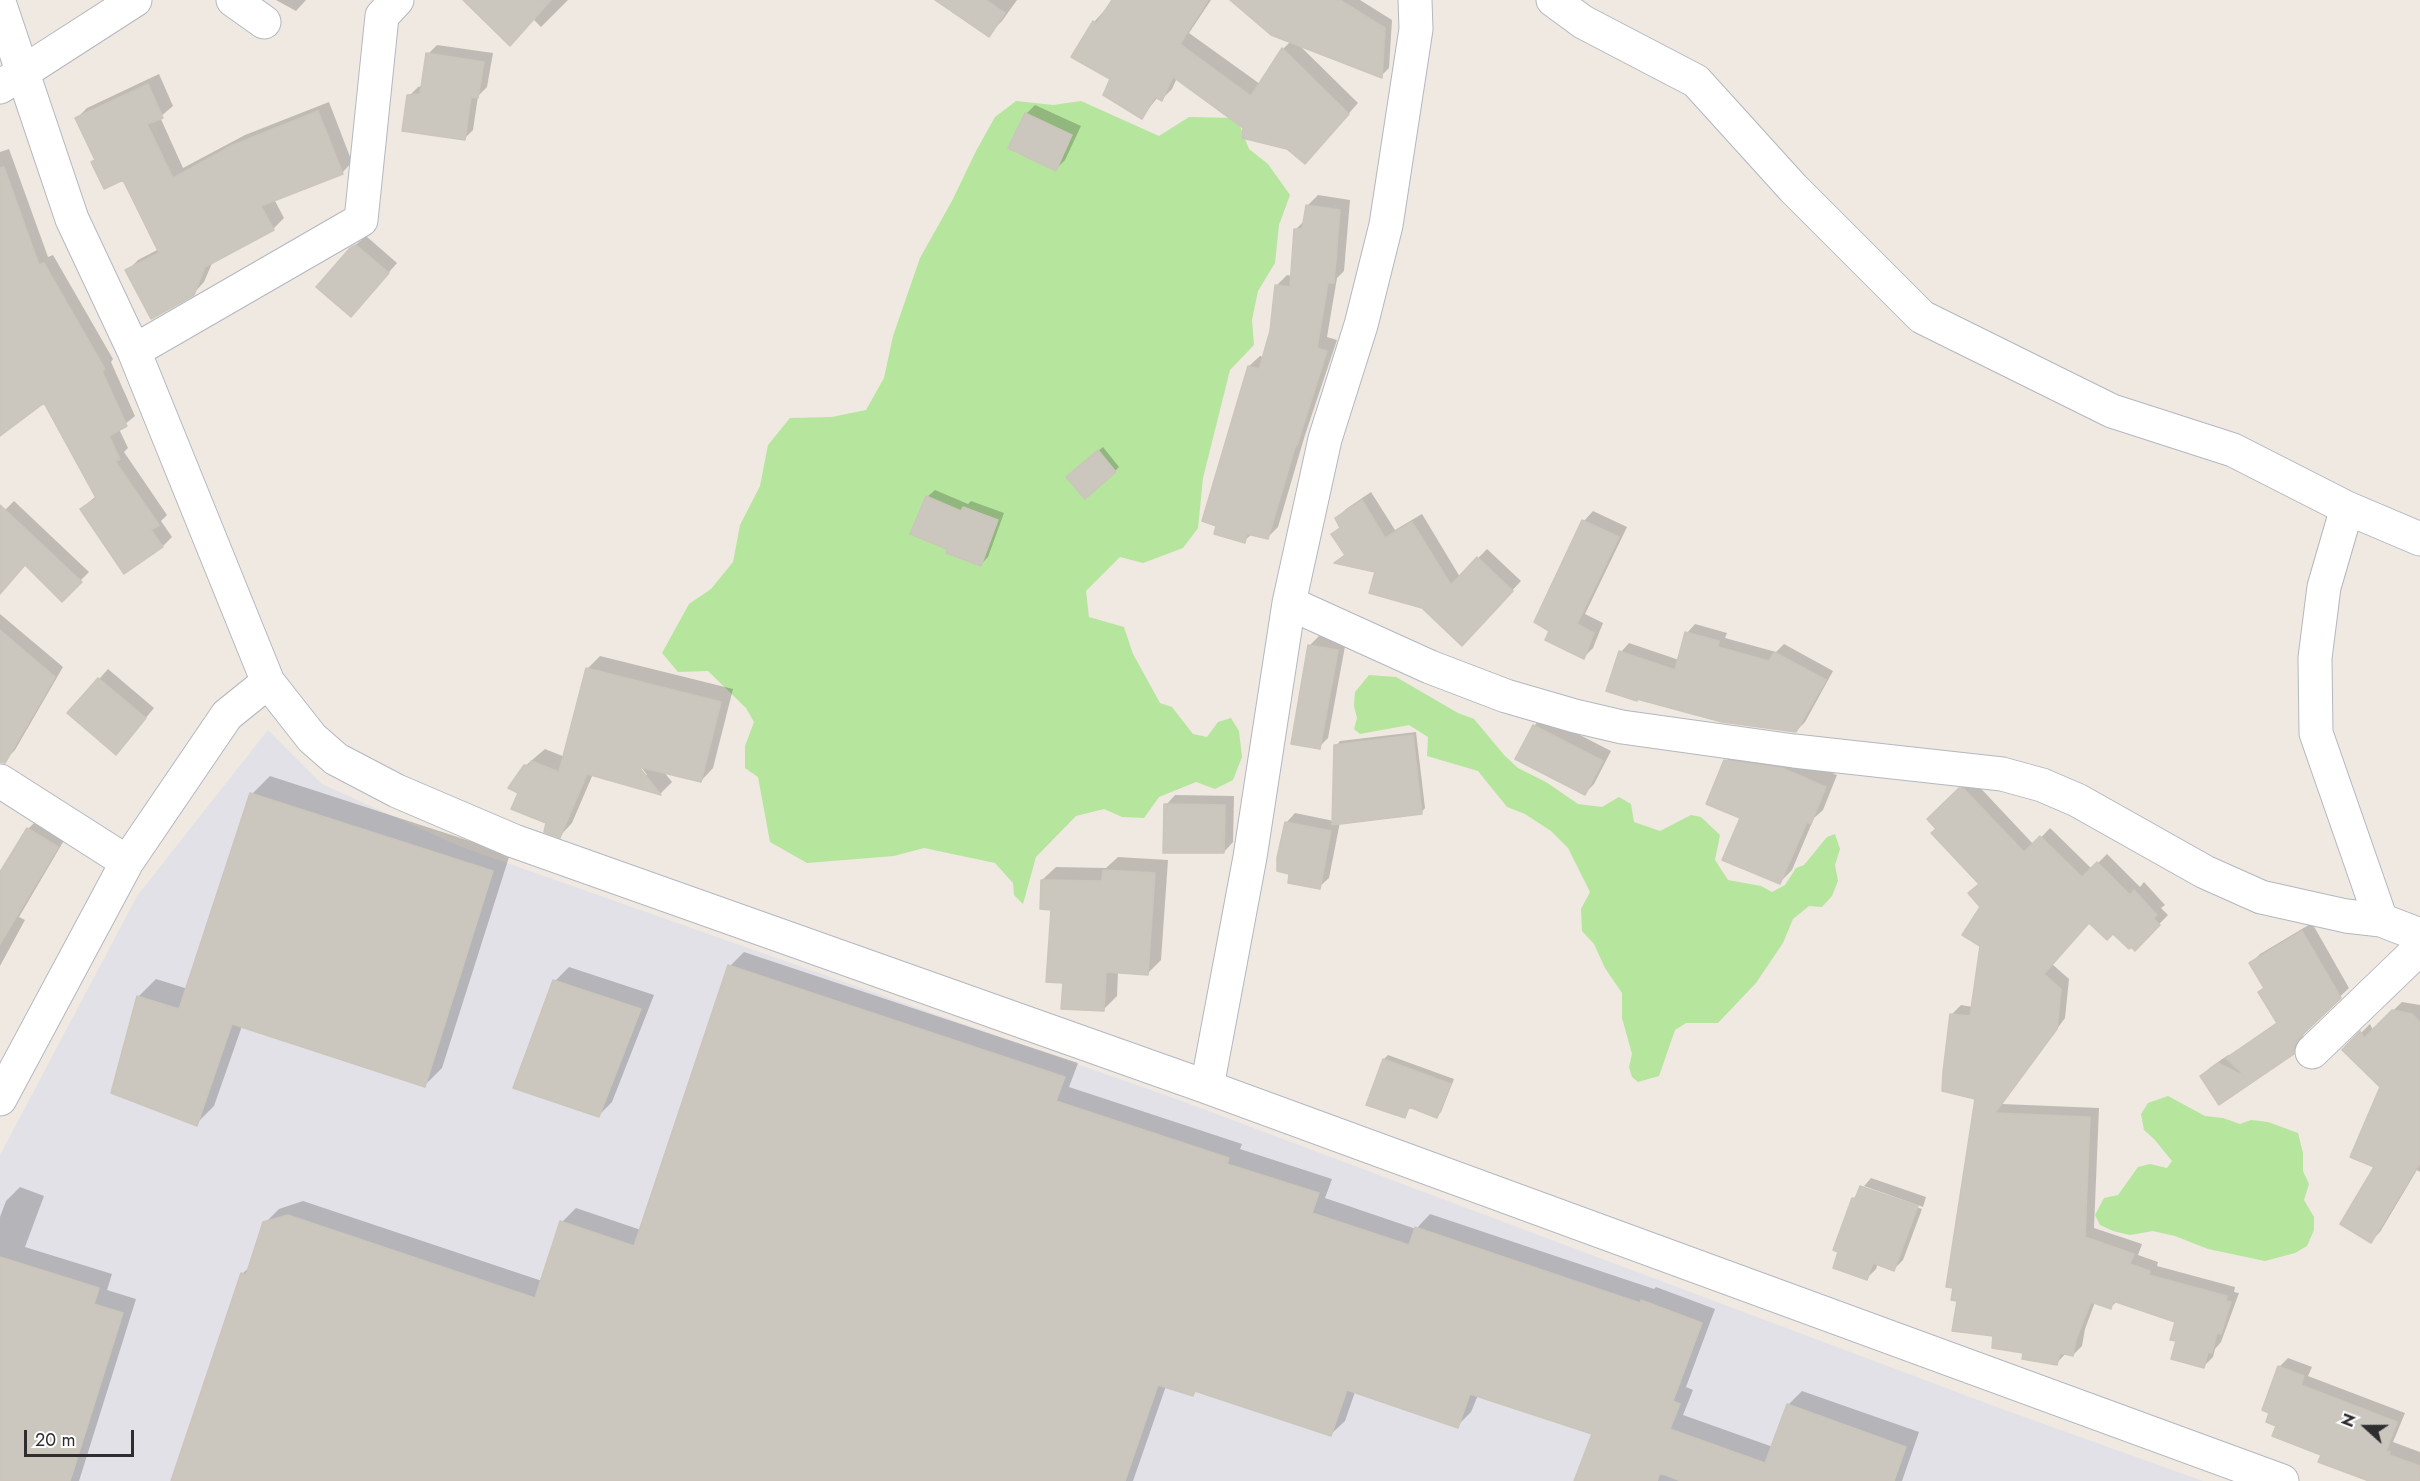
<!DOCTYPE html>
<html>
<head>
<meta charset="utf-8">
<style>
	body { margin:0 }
	#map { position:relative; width:2420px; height:1481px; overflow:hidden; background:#efe9e1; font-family:Jost,sans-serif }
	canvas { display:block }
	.north { position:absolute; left:2336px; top:1397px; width:60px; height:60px; -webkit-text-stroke:4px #fff; paint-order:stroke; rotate:291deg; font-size:16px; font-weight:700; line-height:24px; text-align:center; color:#2e2e2e }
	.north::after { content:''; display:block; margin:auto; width:21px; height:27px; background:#2e2e2e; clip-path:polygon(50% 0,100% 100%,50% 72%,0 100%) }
	.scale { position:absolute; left:24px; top:1430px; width:110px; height:27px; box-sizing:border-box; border:3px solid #2e2e2e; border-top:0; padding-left:8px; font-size:18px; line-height:21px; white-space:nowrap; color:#2e2e2e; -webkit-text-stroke:4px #fff; paint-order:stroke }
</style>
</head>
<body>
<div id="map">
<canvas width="2420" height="1481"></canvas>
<div class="north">N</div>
<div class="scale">20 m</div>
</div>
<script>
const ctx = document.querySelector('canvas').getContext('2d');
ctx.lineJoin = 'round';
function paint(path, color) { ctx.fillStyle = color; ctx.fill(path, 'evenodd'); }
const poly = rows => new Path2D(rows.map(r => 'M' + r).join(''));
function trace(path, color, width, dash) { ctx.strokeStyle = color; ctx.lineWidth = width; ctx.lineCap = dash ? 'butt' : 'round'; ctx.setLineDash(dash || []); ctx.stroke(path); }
const industrial = poly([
	[268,730,322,784,459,846,1179,1100,2002,1409,2203,1481,0,1481,0,1155,137,896]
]);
const green = poly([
	[1016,101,1053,105,1081,101,1159,136,1189,117,1237,118,1249,149,1268,164,1290,195,1279,225,1275,263,1258,291,1252,320,1254,345,1230,370,1203,478,1198,528,1183,548,1143,563,1120,557,1086,591,1089,617,1124,627,1133,654,1160,703,1172,707,1193,734,1207,737,1218,722,1231,718,1239,731,1242,757,1233,780,1215,789,1196,782,1159,797,1144,818,1122,817,1104,809,1076,816,1036,857,1023,904,1014,895,1013,883,995,863,924,848,894,856,807,863,770,842,758,777,745,768,745,746,754,722,746,708,708,671,678,672,662,653,689,604,711,589,733,562,740,525,760,486,768,445,790,418,832,417,866,410,884,378,893,336,920,258,953,199,976,151,995,117],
	[1369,675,1396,677,1458,713,1474,719,1505,756,1518,768,1546,782,1578,804,1602,807,1619,797,1631,804,1634,822,1660,831,1691,815,1701,817,1720,835,1715,860,1728,880,1761,886,1772,892,1785,885,1796,868,1804,865,1827,837,1835,834,1840,849,1835,865,1838,881,1832,896,1822,907,1809,906,1793,919,1783,943,1756,983,1718,1023,1686,1023,1675,1030,1659,1076,1638,1082,1632,1077,1629,1067,1632,1054,1622,1018,1622,993,1605,968,1594,944,1582,931,1581,909,1590,892,1568,848,1551,831,1525,814,1507,807,1478,771,1427,756,1428,737,1409,725,1360,734,1354,729,1357,718,1354,706,1355,692],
	[2168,1096,2205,1116,2223,1118,2240,1124,2251,1120,2268,1122,2298,1133,2303,1153,2303,1171,2309,1184,2304,1200,2314,1217,2314,1230,2307,1246,2295,1253,2265,1261,2208,1249,2175,1236,2153,1231,2130,1235,2113,1231,2100,1225,2095,1215,2104,1198,2118,1195,2138,1167,2150,1164,2167,1168,2172,1161,2154,1139,2144,1130,2141,1114,2148,1103]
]);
const shadow = poly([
	[276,0,306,0,296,11],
	[474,0,568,0,541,27,533,19],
	[938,0,1017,0,1002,21,988,35],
	[1114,0,1211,0,1189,33,1260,84,1283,49,1291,41,1265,0,1360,0,1392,20,1389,68,1381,76,1298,44,1358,103,1315,152,1288,148,1244,128,1177,78,1172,89,1162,99,1158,97,1142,117,1112,78,1094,22],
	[437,45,493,53,487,87,478,96,473,130,464,139,409,96,418,87,422,86,428,54],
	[159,74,173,106,160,117,183,168,245,135,329,102,352,162,342,173,274,199,284,218,273,229,213,261,204,282,193,294,127,271,138,260,159,249,123,178,96,159,77,118,87,108],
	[1035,105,1081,126,1065,160,1056,169,1026,114],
	[9,149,48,257,53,255,113,359,111,362,135,416,119,429,128,448,124,452,167,515,161,521,172,537,163,546,125,572,81,509,96,496,44,401,0,434,0,152],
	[1318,195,1350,200,1344,271,1337,278,1327,337,1337,340,1305,435,1278,527,1267,538,1252,534,1244,541,1249,366,1260,356,1264,357,1272,331,1276,286,1287,275,1292,276,1296,229,1305,220,1307,206],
	[366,236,397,263,360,306,351,249],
	[1103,447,1119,467,1115,471,1072,473],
	[935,490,968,504,971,501,1004,513,988,557,981,564,949,548,927,497],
	[1371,492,1395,530,1422,514,1460,577,1487,549,1521,581,1471,635,1423,606,1376,571,1337,562,1346,553,1333,534,1341,526,1337,518,1346,509],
	[14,501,89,572,62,599,26,564,0,593,0,515],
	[1593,511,1627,527,1585,614,1603,623,1593,648,1584,657,1536,621,1584,521],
	[0,614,63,667,15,750,6,759,0,755],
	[1695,624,1727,633,1725,638,1776,652,1784,644,1833,671,1805,722,1796,731,1621,652,1629,643,1679,660,1687,633],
	[1319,636,1346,641,1328,738,1319,747,1292,743,1310,645],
	[600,656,733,689,713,768,701,781,664,772,672,782,660,794,593,774,572,823,560,836,520,792,525,766,545,749,565,757,587,669],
	[636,760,647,775,644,775,634,762],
	[108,669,154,708,125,743,69,713],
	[1543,716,1611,751,1594,784,1585,793,1534,726],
	[1416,732,1425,808,1421,813,1340,822,1329,878,1319,887,1286,823,1295,813,1334,821,1336,746,1340,741],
	[1738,749,1795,757,1837,775,1823,810,1814,818,1792,870,1780,882,1726,761],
	[270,776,510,854,442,1068,425,1085,242,1026,214,1106,196,1124,138,997,156,979,188,989,252,794],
	[1969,780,1973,780,2034,845,2050,828,2092,869,2107,854,2140,887,2144,882,2165,905,2161,908,2168,915,2135,949,2114,932,2090,921,2052,964,2069,979,2065,1018,2002,1104,2099,1108,2094,1228,2142,1244,2138,1255,2158,1262,2157,1266,2235,1287,2234,1292,2239,1293,2221,1342,2215,1349,2213,1357,2204,1366,2177,1340,2177,1321,2117,1301,2111,1307,2095,1302,2085,1329,2082,1346,2073,1355,2066,1353,2057,1363,2025,1351,1995,1334,1959,1300,1977,1098,1952,1014,1961,1005,1973,1007,1982,946,1982,907,1980,883,1929,819],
	[1175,795,1234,796,1233,842,1224,852,1166,805],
	[37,820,66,837,19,917,25,920,0,966,0,875,28,829],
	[1118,857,1168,860,1161,960,1148,973,1118,972,1117,996,1103,1010,1064,982,1053,908,1042,880,1056,867,1106,868],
	[2312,923,2349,988,2307,1028,2303,1036,2302,1044,2293,1053,2220,1103,2202,1076,2211,1067,2228,1055,2230,1056,2278,1022,2265,987,2251,963,2260,954],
	[744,952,1078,1063,1069,1087,1242,1144,1240,1149,1332,1179,1325,1198,1416,1229,1430,1214,1654,1289,1656,1287,1715,1309,1686,1387,1693,1390,1683,1415,1773,1447,1788,1405,1802,1391,1919,1432,1902,1481,1576,1481,1594,1433,1478,1395,1471,1412,1457,1426,1355,1392,1345,1421,1330,1435,1197,1390,1192,1395,1166,1386,1133,1481,173,1481,242,1274,251,1266,265,1223,279,1209,303,1201,542,1281,562,1222,576,1208,641,1230,730,966],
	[569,967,654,995,612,1102,598,1116,555,981],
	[2402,1002,2420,1005,2420,1172,2417,1170,2380,1232,2371,1241,2382,1087,2344,1050,2370,1024,2373,1030],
	[1388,1055,1454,1079,1441,1112,1437,1116,1411,1106,1404,1117,1384,1059],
	[1871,1178,1926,1197,1923,1207,1864,1186,1864,1190,1922,1209,1903,1260,1894,1269,1878,1263,1876,1269,1866,1279,1853,1199],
	[20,1187,44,1196,25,1247,112,1274,107,1290,136,1299,79,1481,0,1481,0,1217,6,1201],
	[2288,1358,2312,1367,2308,1376,2405,1413,2393,1442,2420,1452,2420,1481,2373,1481,2323,1454,2278,1425,2279,1367]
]);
const building = poly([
	[463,0,551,0,510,46,463,0],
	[935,0,986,0,1005,13,989,37,935,0],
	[1112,0,1208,0,1180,44,1251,96,1282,48,1349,114,1305,164,1287,149,1242,138,1243,128,1173,77,1162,101,1155,97,1142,119,1103,95,1110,79,1071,57,1093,21,1096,24,1112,0],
	[1230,0,1340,0,1385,28,1382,78,1271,35,1230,0],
	[426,53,484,62,478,98,471,97,465,140,402,131,407,95,420,94,426,53],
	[148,84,163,118,147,124,173,178,233,145,318,111,343,174,261,206,274,230,205,267,194,295,151,319,125,270,159,253,123,180,104,189,91,162,95,160,75,118,148,84],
	[1025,113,1072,135,1056,171,1008,148,1025,113],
	[4,167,39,265,44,263,105,369,102,371,127,426,109,436,120,459,115,461,159,525,151,530,163,547,124,574,80,509,96,498,44,403,0,436,0,168,4,167],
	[1306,205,1340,210,1334,283,1328,283,1317,348,1327,351,1297,445,1296,444,1268,539,1247,534,1245,543,1214,534,1216,526,1202,521,1248,366,1259,369,1270,331,1275,285,1290,287,1294,229,1302,229,1306,205],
	[356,245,389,273,351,317,316,287,350,248,356,245],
	[1098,450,1116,472,1085,499,1066,477,1098,450],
	[926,496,961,511,963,507,998,520,981,566,946,553,947,549,910,534,926,496],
	[1362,500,1385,538,1412,522,1451,585,1477,557,1513,591,1462,646,1422,608,1369,593,1375,572,1334,563,1345,555,1331,534,1340,528,1335,518,1362,500],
	[0,505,82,582,62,602,25,565,0,594,0,505],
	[1582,520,1619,537,1577,624,1594,633,1584,659,1545,640,1549,631,1534,622,1582,520],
	[0,630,55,677,5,763,0,762,0,630],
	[1685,632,1719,641,1718,647,1769,661,1774,652,1826,680,1796,732,1722,722,1637,699,1637,701,1606,691,1619,651,1675,670,1685,632],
	[1308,645,1338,650,1320,749,1291,744,1308,645],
	[586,668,721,702,701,782,639,767,661,795,587,774,560,838,544,832,546,823,511,809,518,793,508,788,524,765,529,766,531,761,559,772,586,668],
	[98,678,146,718,116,755,67,713,98,678],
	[1533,725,1603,761,1585,795,1515,759,1533,725],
	[1413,735,1422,814,1332,825,1334,745,1413,735],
	[1724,760,1782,768,1826,787,1811,824,1807,822,1780,884,1722,860,1740,818,1706,804,1724,760],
	[1959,788,1964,789,2024,852,2040,836,2082,877,2097,862,2130,895,2134,890,2157,915,2153,918,2160,925,2135,951,2131,947,2129,949,2113,934,2107,940,2089,923,2044,974,2061,989,2057,1029,1995,1113,2090,1117,2085,1237,2134,1254,2130,1264,2150,1271,2149,1275,2227,1296,2226,1301,2231,1302,2221,1334,2217,1333,2212,1353,2208,1352,2204,1368,2171,1359,2176,1341,2170,1340,2175,1322,2113,1301,2111,1309,2091,1302,2076,1340,2073,1356,2060,1353,2057,1365,2022,1359,2023,1353,1992,1348,1993,1336,1952,1331,1957,1301,1951,1300,1953,1288,1946,1287,1975,1099,1942,1091,1943,1072,1950,1014,1970,1016,1980,946,1962,935,1980,907,1968,893,1979,884,1931,833,1936,829,1927,819,1959,788],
	[250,793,493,871,425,1087,232,1024,197,1126,111,1093,137,996,179,1009,250,793],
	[1164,804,1225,805,1224,853,1163,853,1164,804],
	[1285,822,1331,831,1320,889,1288,883,1289,874,1277,871,1277,858,1285,822],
	[27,828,58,847,0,944,0,872,27,828],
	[1103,870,1155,873,1148,975,1106,972,1104,1011,1061,1009,1063,983,1046,982,1051,910,1040,909,1041,880,1102,881,1103,870],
	[2302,931,2341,998,2299,1038,2294,1046,2294,1054,2219,1105,2200,1076,2218,1063,2246,1077,2226,1058,2277,1023,2258,992,2264,988,2249,963,2302,931],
	[728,965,1065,1077,1056,1101,1229,1158,1227,1164,1319,1193,1312,1213,1409,1245,1415,1227,1640,1303,1641,1300,1702,1323,1673,1401,1680,1404,1670,1429,1765,1463,1787,1404,1906,1447,1894,1481,1681,1481,1660,1473,1657,1481,1574,1481,1592,1434,1470,1394,1458,1428,1347,1390,1331,1436,1195,1391,1193,1396,1158,1385,1125,1481,171,1481,241,1273,246,1275,263,1222,288,1215,535,1298,560,1221,634,1246,728,965],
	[553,980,641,1009,599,1117,513,1088,553,980],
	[2392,1010,2412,1014,2420,1022,2420,1163,2371,1243,2340,1224,2374,1167,2350,1157,2380,1087,2342,1050,2360,1031,2364,1038,2392,1010],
	[1383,1059,1451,1084,1437,1118,1409,1107,1405,1118,1366,1105,1383,1059],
	[1860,1186,1918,1206,1894,1271,1873,1263,1867,1280,1833,1268,1838,1252,1833,1250,1852,1198,1855,1199,1860,1186],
	[0,1257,99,1288,94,1304,123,1313,70,1481,0,1481,0,1257],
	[2278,1366,2304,1376,2301,1385,2397,1422,2386,1451,2390,1452,2389,1455,2420,1466,2420,1481,2369,1481,2318,1462,2321,1455,2272,1436,2276,1426,2266,1422,2269,1413,2262,1410,2278,1366]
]);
const minor = poly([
	[233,0,264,22],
	[1553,0,1583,22,1696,81,1793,188,1922,317,2112,411,2233,450,2347,508,2420,539],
	[0,5,72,219,134,351,268,682,312,738,336,759,397,791,514,841,1207,1087,2282,1481],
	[0,87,135,0],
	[134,351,361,220,382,16,397,0],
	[2347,508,2324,587,2315,658,2316,733,2381,920],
	[1289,603,1430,667,1506,696,1575,716,1622,727,1794,751,2002,774,2042,785,2077,800,2205,872,2261,897,2346,916,2381,920,2420,935],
	[0,781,127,862],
	[2312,1052,2420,948],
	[1207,1087,1250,857,1289,603,1325,439,1361,325,1386,225,1416,29,1415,0],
	[0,1099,127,862,227,715,268,682]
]);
paint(industrial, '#e3e1e8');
paint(green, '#b6e59e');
paint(shadow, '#0003');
paint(building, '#cbc7bf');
trace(building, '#cbc5ba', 1.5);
trace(minor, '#b4b7c1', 35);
trace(minor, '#fff', 33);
</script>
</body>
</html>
